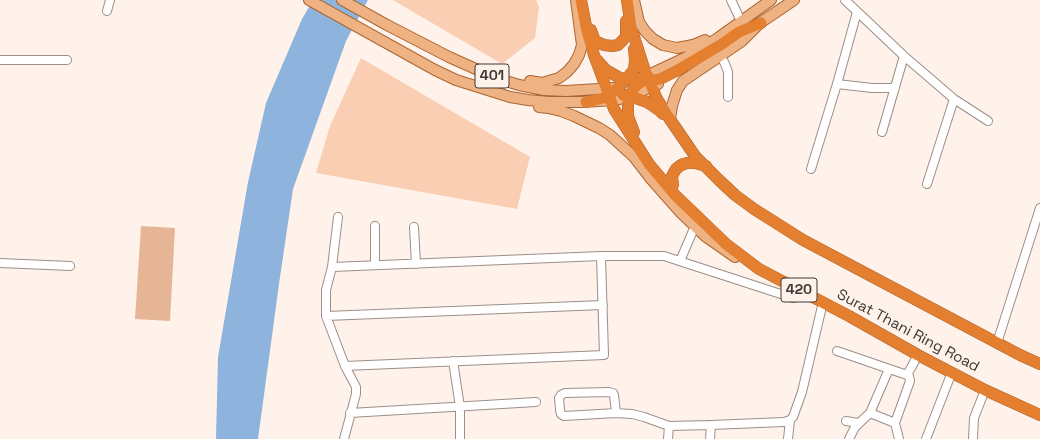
<!DOCTYPE html>
<html>
<head>
<meta charset="utf-8">
<style>
	body { margin:0 }
	canvas { display:block; background:#fff2ea }
</style>
</head>
<body>
<canvas width="1040" height="439"></canvas>
<script>
const ctx = document.querySelector('canvas').getContext('2d');
ctx.lineJoin = 'round';
function paint(path, color) { ctx.fillStyle = color; ctx.fill(path, 'evenodd'); }
const poly = rows => new Path2D(rows.map(r => 'M' + r).join(''));
function trace(path, color, width, dash) { ctx.strokeStyle = color; ctx.lineWidth = width; ctx.lineCap = dash ? 'butt' : 'round'; ctx.setLineDash(dash || []); ctx.stroke(path); }
function write(font, color, halo, rows, align = 'center') {
  ctx.font = font + ' "Space Grotesk",sans-serif'; ctx.lineWidth = 3.5; ctx.setLineDash([]); ctx.textBaseline = 'middle'; ctx.strokeStyle = halo; ctx.fillStyle = color; for (const [text, x, y, turn = 0] of rows) {
    ctx.save(); ctx.translate(x, y); ctx.rotate((+turn || 0) * Math.PI / 180); ctx.textAlign = isNaN(turn) ? turn : align; if (halo) ctx.strokeText(text, 0, 0); ctx.fillText(text, 0, 0); ctx.restore();
  }
}
const green = poly([
	[393,0,536,0,539,7,535,38,502,64],
	[361,58,530,157,517,209,316,173,330,126]
]);
const water = poly([
	[313,0,368,0,346,41,293,189,279,284,258,439,216,439,218,357,248,182,266,103,302,19]
]);
const building = poly([
	[141,226,175,228,170,321,135,319]
]);
const minor = poly([
	[731,0,739,17],
	[845,0,904,56,939,86,954,99,988,121],
	[107,11,110,0],
	[721,56,725,64,728,72,728,97],
	[0,60,67,60],
	[837,84,872,88,895,88],
	[882,132,904,56],
	[811,169,837,84,857,12],
	[927,184,954,99],
	[338,217,332,267,326,290,326,316,345,366,356,387,356,394,344,439],
	[375,226,375,264],
	[414,227,416,264],
	[680,261,695,226],
	[0,263,70,266],
	[332,267,601,256,664,256,793,298,797,289],
	[326,316,603,305],
	[997,343,1040,208],
	[837,351,907,375,918,355],
	[453,361,460,407,460,439],
	[345,366,604,355,601,256],
	[350,413,536,402],
	[616,413,564,416,561,414,560,410,559,398,561,395,565,393,609,392,613,393,614,395,616,413,632,414,644,417,669,426,711,425,784,422,790,420,793,417,802,392,823,302],
	[870,413,895,423],
	[846,421,858,423],
	[668,439,669,426],
	[710,439,711,425],
	[788,439,790,420],
	[849,439,855,427,870,413,889,369],
	[899,439,895,423,910,381,909,376,907,375],
	[926,439,952,372],
	[973,439,974,418,985,390]
]);
const major = poly([
	[309,0,435,70,456,80,510,97,528,100,549,102,581,102,616,100,630,96,658,84],
	[342,0,387,25,449,57,496,78,519,85,544,90,566,91,614,88],
	[634,0,639,22,645,31,653,39,663,45,677,48,693,45,705,40],
	[754,27,794,0],
	[640,79,689,56,718,38,771,0],
	[530,81,542,83,559,78,567,72,574,64,579,55,582,45,576,0],
	[539,107,548,108,561,111,574,116,599,128,610,135,634,157,651,179,681,213,705,236,735,257],
	[670,119,672,106,677,90,683,81,742,41,759,24]
]);
const highway = poly([
	[581,0,587,31,594,55,614,109,649,164,675,195,726,244,759,269,849,316,918,355,985,390,1040,415],
	[627,0,631,27,645,71,657,99,665,112,695,156,719,180,735,195,754,209,803,240,1020,355,1040,364],
	[591,30,595,41,604,45,612,46,618,45,623,40,626,36,626,21],
	[597,60,606,70,620,78,650,81,660,79,678,70,722,44,739,32,761,23],
	[623,95,630,96,647,102,659,110,663,114],
	[586,102,604,98,614,91,623,83,634,70,635,60,634,49],
	[634,132,628,116,628,103,630,96,635,87,648,76],
	[673,185,672,176,676,169,681,165,687,163,695,163,706,166]
]);
const shields = [
	[492,76,34],
	[799,290,36]
];
const shieldNames = [
	["401",492,76],
	["420",799,290]
];
const streetNames = [
	["Surat Thani Ring Road",908,331,28]
];
paint(green, '#faceb2');
paint(water, '#8eb3dc');
paint(building, '#e6b595');
trace(minor, '#9b8f88', 10);
trace(major, '#aa6632', 12);
trace(highway, '#aa6632', 12);
trace(minor, '#fff', 8);
trace(major, '#efb283', 10);
trace(highway, '#e47f30', 11);
for (const [x, y, w] of shields) { const box = new Path2D(); box.roundRect(x - w / 2, y - 12, w, 24, 3); ctx.fillStyle = '#fff2ea'; ctx.fill(box); trace(box, '#3e3936', 1); }
write('bold 14px', '#3e3936', null, shieldNames);
write('15px', '#3e3936', '#fff2ea', streetNames);
</script>
</body>
</html>
